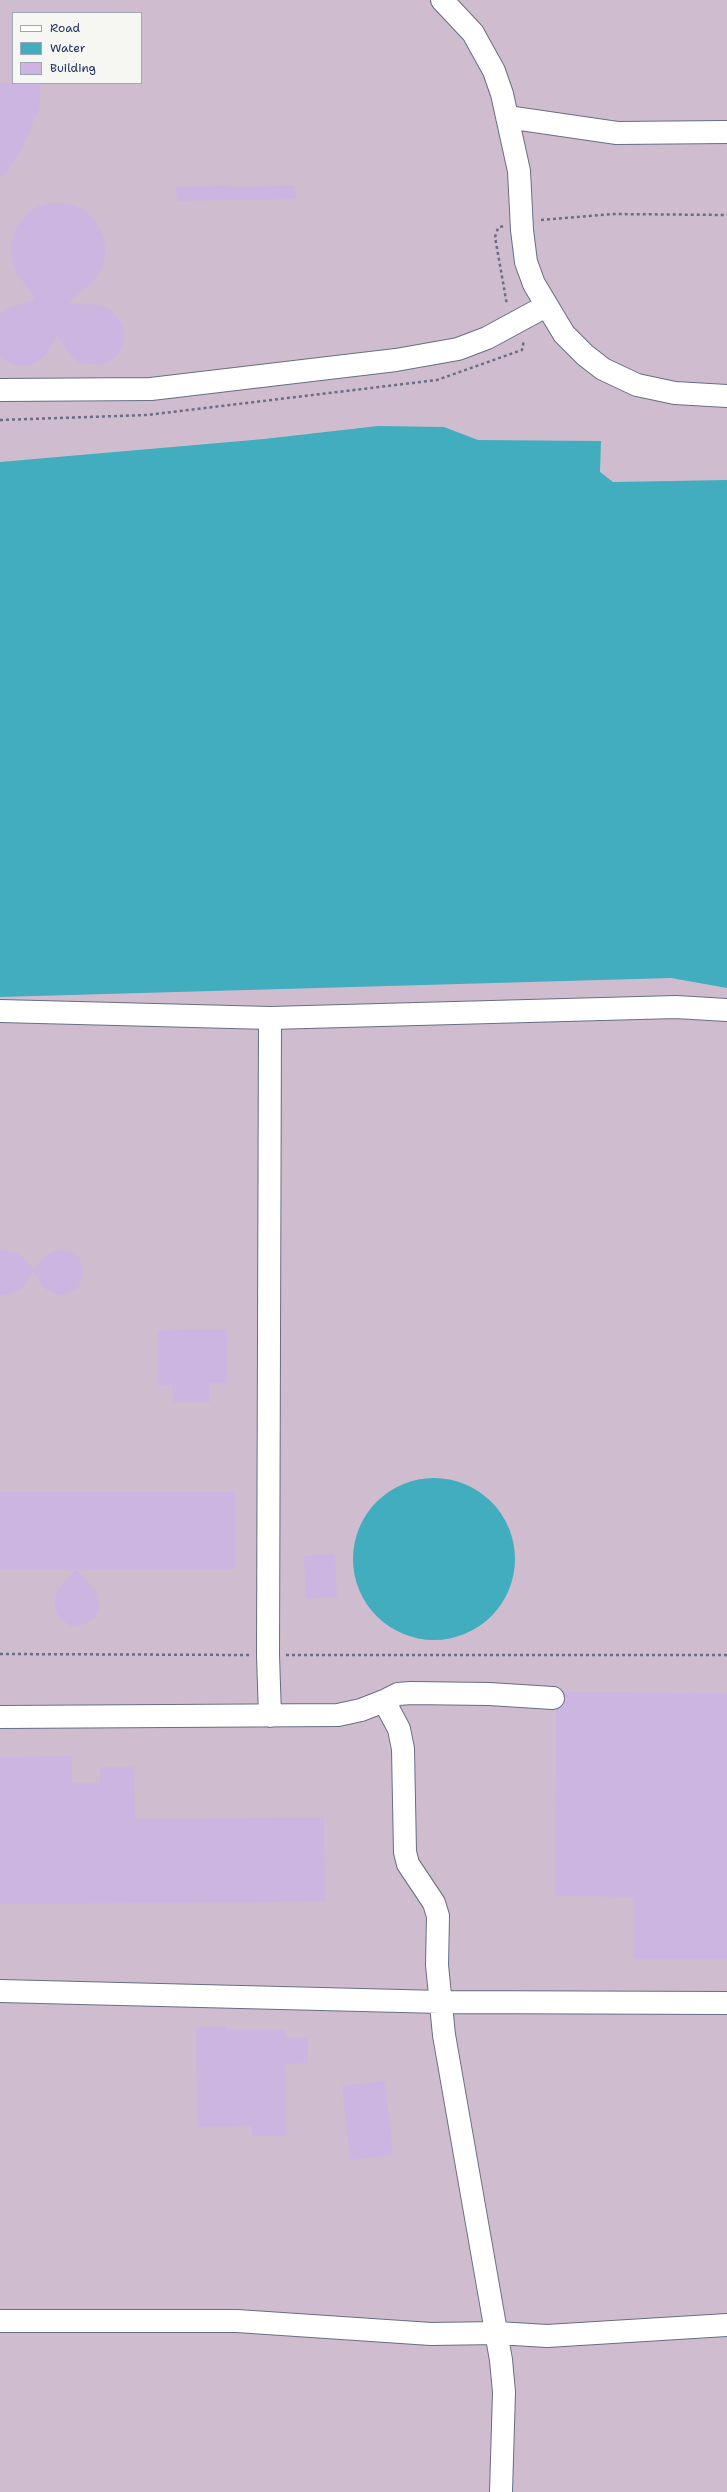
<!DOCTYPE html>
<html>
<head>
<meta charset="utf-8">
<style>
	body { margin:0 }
	#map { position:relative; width:727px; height:2492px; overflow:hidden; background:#f4e4ce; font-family:"Shantell Sans",sans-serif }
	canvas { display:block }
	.legend { position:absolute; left:12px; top:12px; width:130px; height:72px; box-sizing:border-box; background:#f6f6f2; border:1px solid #9ea6b7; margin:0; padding:5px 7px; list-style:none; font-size:12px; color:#1b2f5e }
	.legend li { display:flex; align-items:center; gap:8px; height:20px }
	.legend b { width:20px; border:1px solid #9ea6b7 }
</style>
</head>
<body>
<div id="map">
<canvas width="727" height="2492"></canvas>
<ul class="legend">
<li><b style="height:5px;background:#fff"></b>Road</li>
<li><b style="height:11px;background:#41adbf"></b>Water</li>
<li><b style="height:11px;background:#ccb5e0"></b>Building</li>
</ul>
</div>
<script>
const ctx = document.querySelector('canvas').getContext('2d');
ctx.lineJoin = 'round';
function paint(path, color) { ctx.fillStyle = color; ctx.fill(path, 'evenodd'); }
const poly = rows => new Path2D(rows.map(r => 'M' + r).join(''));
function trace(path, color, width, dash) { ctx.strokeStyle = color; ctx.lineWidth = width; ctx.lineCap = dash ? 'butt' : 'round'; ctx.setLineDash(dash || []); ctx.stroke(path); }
const industrial = poly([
	[0,0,727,0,727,2492,0,2492],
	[13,13,141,13,141,83,13,83]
]);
const water = poly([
	[378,426,444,427,478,440,601,441,600,472,613,482,727,480,727,988,671,978,0,997,0,462,264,439],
	'353 1559a81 81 0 1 1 162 0a81 81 0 1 1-162 0Z'
]);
const building = poly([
	[0,83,41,83,39,108,18,157,0,178],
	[231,185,231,187,295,185,296,199,177,201,176,187],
	[51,203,67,203,83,209,95,220,103,235,106,251,102,267,94,281,68,303,100,305,110,309,123,325,125,335,123,345,118,354,110,361,100,365,80,363,72,357,57,336,46,355,39,361,29,365,19,366,9,363,0,356,0,313,10,307,36,300,16,272,11,257,11,242,16,228,24,216,37,207],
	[0,1249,18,1253,34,1269,22,1288,8,1295,0,1295],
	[59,1249,74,1253,80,1259,84,1274,78,1288,64,1295,57,1295,44,1288,33,1271,46,1255],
	[227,1329,227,1383,209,1383,210,1402,173,1402,172,1385,158,1385,157,1330],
	[0,1492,235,1492,235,1569,0,1569],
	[335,1554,337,1597,306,1599,304,1556],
	[76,1569,96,1591,100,1606,93,1620,79,1626,71,1626,59,1618,54,1605,57,1591],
	[564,1692,727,1693,727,1959,634,1959,634,1897,555,1896,556,1710,564,1705],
	[72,1756,72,1783,100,1783,100,1767,134,1767,135,1819,324,1817,325,1902,0,1904,0,1757],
	[227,2026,227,2030,285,2030,285,2038,308,2038,308,2063,285,2064,286,2136,252,2136,252,2126,197,2127,196,2027],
	[385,2081,393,2155,350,2160,342,2086]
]);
const path = poly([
	[541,220,612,214,727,215],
	[503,226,498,228,495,237,507,305],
	[0,420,147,415,437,380,522,350,524,340],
	[0,1654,249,1655],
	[286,1655,727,1655]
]);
const minor = poly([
	[442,0,473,33,494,71,502,94,519,171,522,230,526,262,534,284,564,334,585,355,603,369,637,385,675,393,727,396],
	[507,117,617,133,727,132],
	[0,390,151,389,396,360,458,349,487,338,546,306],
	[0,1011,270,1018,676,1007,727,1010],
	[270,1018,268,1655,270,1716],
	[384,1701,398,1694,411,1693,489,1694,553,1698],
	[0,1717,338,1715,361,1710,384,1701,399,1729,403,1749,405,1852,408,1864,434,1903,438,1916,437,1965,444,2035,501,2360,504,2392,501,2492],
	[0,1991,441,2002,727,2003],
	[0,2321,237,2321,431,2334,497,2333,547,2336,727,2325]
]);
paint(industrial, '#cfbdcf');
paint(water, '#41adbf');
paint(building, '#ccb5e0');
trace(minor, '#676e85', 24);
trace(path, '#676e85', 2.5, [3, 3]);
trace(minor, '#fff', 22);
</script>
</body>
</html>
